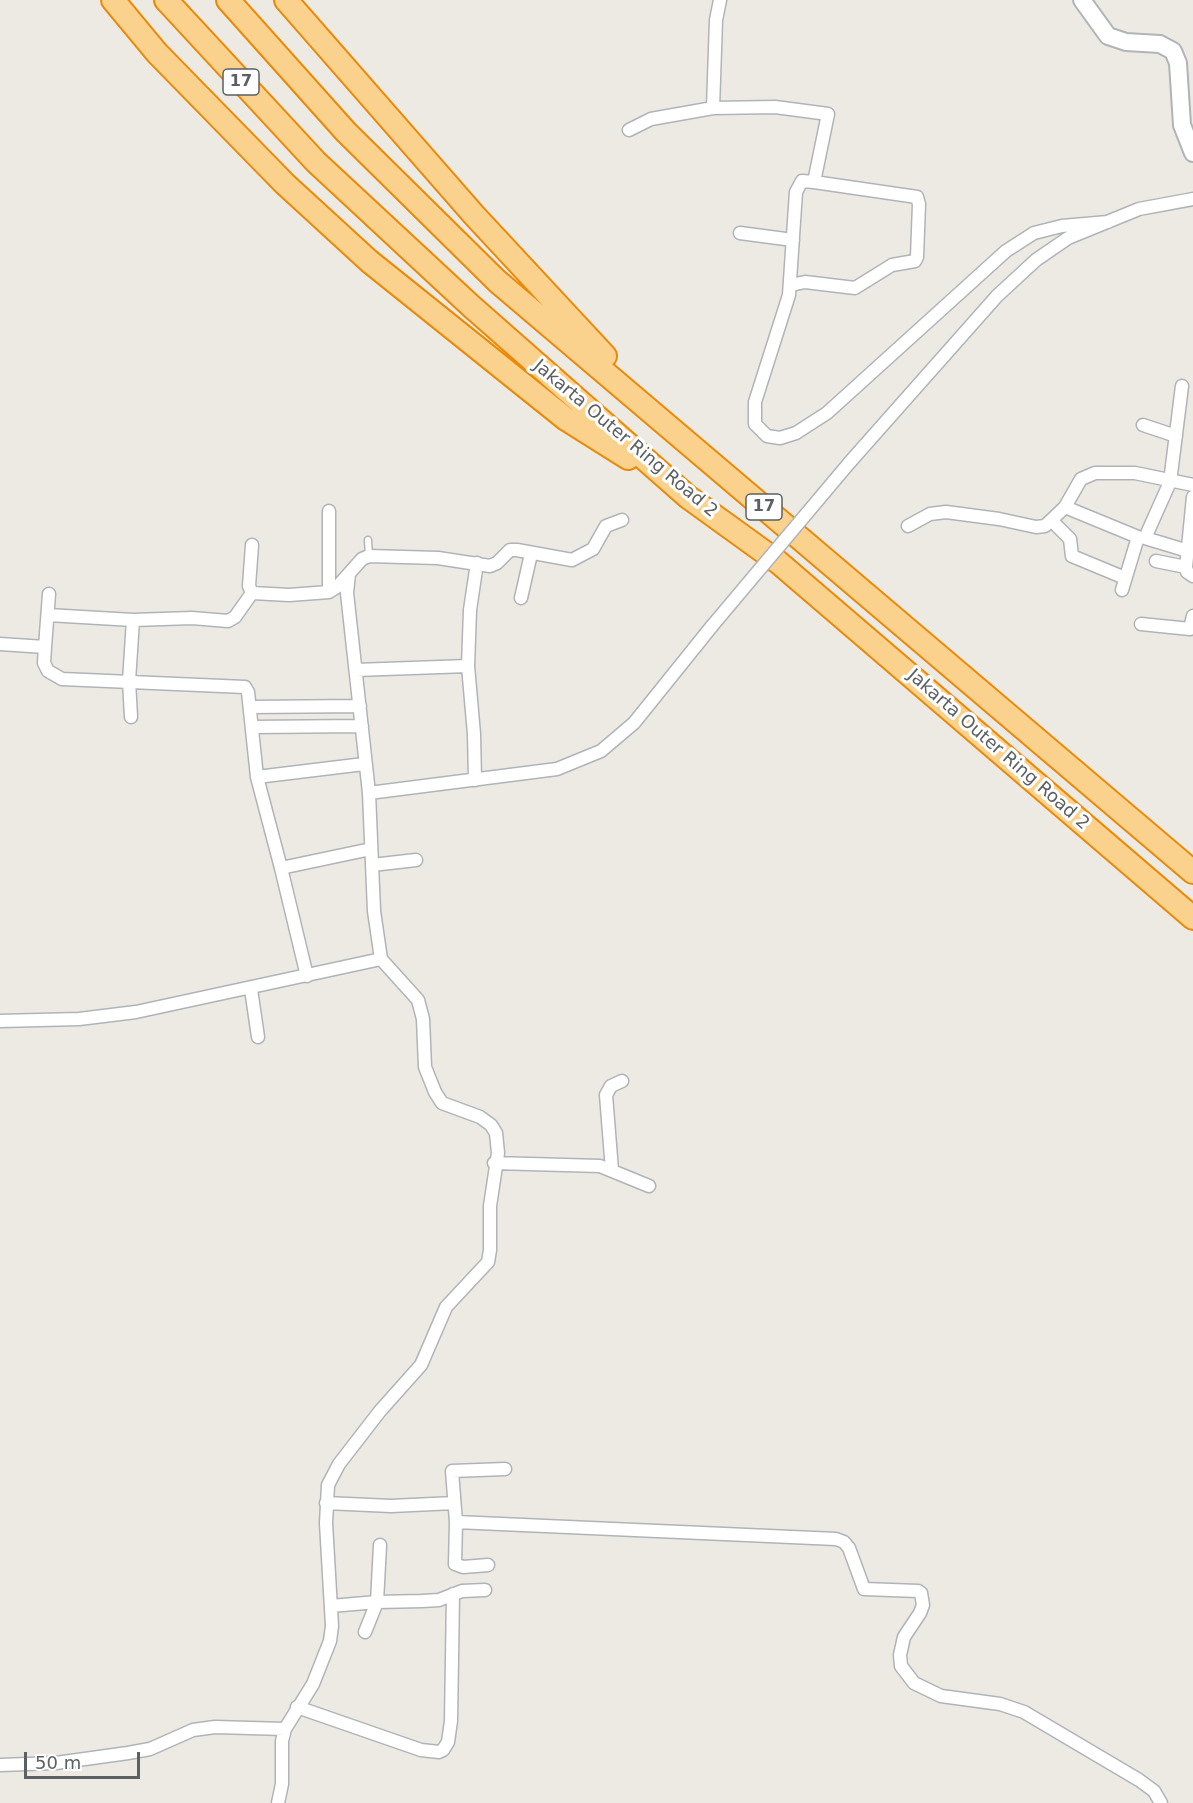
<!DOCTYPE html>
<html>
<head>
<meta charset="utf-8">
<style>
	body { margin:0 }
	#map { position:relative; width:1193px; height:1803px; overflow:hidden; background:#edeae3; font-family:"DejaVu Sans",sans-serif }
	canvas { display:block }
	.scale { position:absolute; left:24px; top:1752px; width:116px; height:27px; box-sizing:border-box; border:3px solid #5b6063; border-top:0; padding-left:8px; font-size:18px; line-height:21px; white-space:nowrap; color:#5b6063; -webkit-text-stroke:4px #fff; paint-order:stroke }
</style>
</head>
<body>
<div id="map">
<canvas width="1193" height="1803"></canvas>
<div class="scale">50 m</div>
</div>
<script>
const ctx = document.querySelector('canvas').getContext('2d');
ctx.lineJoin = 'round';
const poly = rows => new Path2D(rows.map(r => 'M' + r).join(''));
function trace(path, color, width, dash) { ctx.strokeStyle = color; ctx.lineWidth = width; ctx.lineCap = dash ? 'butt' : 'round'; ctx.setLineDash(dash || []); ctx.stroke(path); }
function write(font, color, halo, rows, align = 'center') {
  ctx.font = font + ' "DejaVu Sans",sans-serif'; ctx.lineWidth = 6; ctx.setLineDash([]); ctx.textBaseline = 'middle'; ctx.strokeStyle = halo; ctx.fillStyle = color; for (const [text, x, y, turn = 0] of rows) {
    ctx.save(); ctx.translate(x, y); ctx.rotate((+turn || 0) * Math.PI / 180); ctx.textAlign = isNaN(turn) ? turn : align; if (halo) ctx.strokeText(text, 0, 0); ctx.fillText(text, 0, 0); ctx.restore();
  }
}
const lane = poly([
	[368,540,369,556]
]);
const street = poly([
	[720,0,716,20,713,108,775,107,828,114,814,182,802,181,796,192,789,295,755,402,755,424,767,436,780,438,796,433,827,413,1006,251,1034,233,1062,226,1108,222],
	[629,130,651,119,713,108],
	[740,233,793,240],
	[791,285,805,282,855,288,892,265,915,261,917,257,919,204,917,197,814,182],
	[1182,386,1170,482,1145,538,1188,551],
	[1143,425,1176,436],
	[850,462,997,296,1036,260,1068,238,1139,209,1193,199],
	[1193,497,1186,567,1187,572,1193,576],
	[1065,507,1138,537,1122,590],
	[1052,521,1070,539,1072,556,1125,578],
	[908,526,930,514,946,512,999,519,1036,527,1045,526,1065,507,1081,479,1095,473,1135,473,1193,485],
	[252,545,249,586,252,593],
	[1156,561,1186,567],
	[329,592,329,511],
	[252,593,289,595,329,592,337,587,362,559,369,556,438,558,490,566,497,563,510,550,517,550,572,560,593,549,606,526,622,520],
	[521,598,531,554],
	[48,615,133,620],
	[1141,624,1190,629,1193,616],
	[0,644,45,647,44,663,48,671,62,679,245,687,248,692,257,777,281,868],
	[45,647,49,594],
	[356,670,468,666],
	[250,707,360,706],
	[131,717,129,681,133,620,192,618,228,621,235,617,252,593],
	[252,727,362,726],
	[257,777,364,764],
	[475,780,474,734,468,666,470,610,477,563],
	[369,793,557,769,601,751,634,723,712,626],
	[372,865,416,860],
	[307,976,281,868,371,849],
	[251,989,258,1037],
	[0,1021,79,1019,136,1012,381,959],
	[494,1163,600,1166,649,1186],
	[612,1170,606,1095,611,1086,622,1081],
	[505,1469,452,1471,456,1522,836,1539,844,1542,849,1548,864,1589,918,1591,921,1593,923,1605,920,1613,904,1637,900,1655,901,1666,914,1683,941,1696,1000,1704,1024,1712,1139,1780,1154,1791,1161,1803],
	[326,1503,391,1506,454,1503],
	[456,1522,455,1564,463,1567,488,1565],
	[331,1606,377,1602,422,1601,439,1600,462,1591,485,1590],
	[365,1632,377,1602,380,1545],
	[297,1707,421,1750,439,1752,443,1750,448,1742,451,1721,453,1594],
	[0,1765,56,1763,128,1753,150,1749,193,1730,215,1727,285,1729],
	[278,1803,282,1784,282,1741,285,1729,313,1684,330,1641,332,1626,326,1523,328,1485,339,1464,380,1411,421,1365,446,1307,488,1262,490,1250,490,1206,498,1153,496,1133,491,1125,480,1117,442,1103,435,1092,425,1067,423,1019,418,1000,381,959,374,911,369,793,347,593,349,574]
]);
const secondary = poly([
	[1082,0,1108,36,1126,42,1160,44,1173,51,1178,63,1182,125,1193,153]
]);
const highway = poly([
	[113,0,157,53,285,184,369,261,566,419,628,458],
	[166,0,316,162,471,306,688,497,778,562,1193,918],
	[228,0,346,132,497,281,1193,872],
	[286,0,474,215,605,356]
]);
const streetBridge = poly([
	[712,626,850,462]
]);
const shields = [
	[241,82,36],
	[764,507,36]
];
const shieldNames = [
	["17",241,82],
	["17",764,507]
];
const streetNames = [
	["Jakarta Outer Ring Road 2",625,439,40],
	["Jakarta Outer Ring Road 2",998,750,41]
];
trace(lane, '#b0b4b8', 9);
trace(street, '#b0b4b8', 15);
trace(secondary, '#afb4b8', 20);
trace(highway, '#eb8906', 26);
trace(lane, '#fff', 6);
trace(street, '#fff', 12);
trace(secondary, '#fff', 16);
trace(highway, '#fad28d', 22);
trace(streetBridge, '#b0b4b8', 15, []);
trace(streetBridge, '#fff', 12);
for (const [x, y, w] of shields) { const box = new Path2D(); box.roundRect(x - w / 2, y - 13, w, 26, 4.5); ctx.fillStyle = '#fff'; ctx.fill(box); trace(box, '#5b6063', 1.5); }
write('bold 16px', '#5b6063', null, shieldNames);
write('18px', '#5b6063', '#fff', streetNames);
</script>
</body>
</html>
